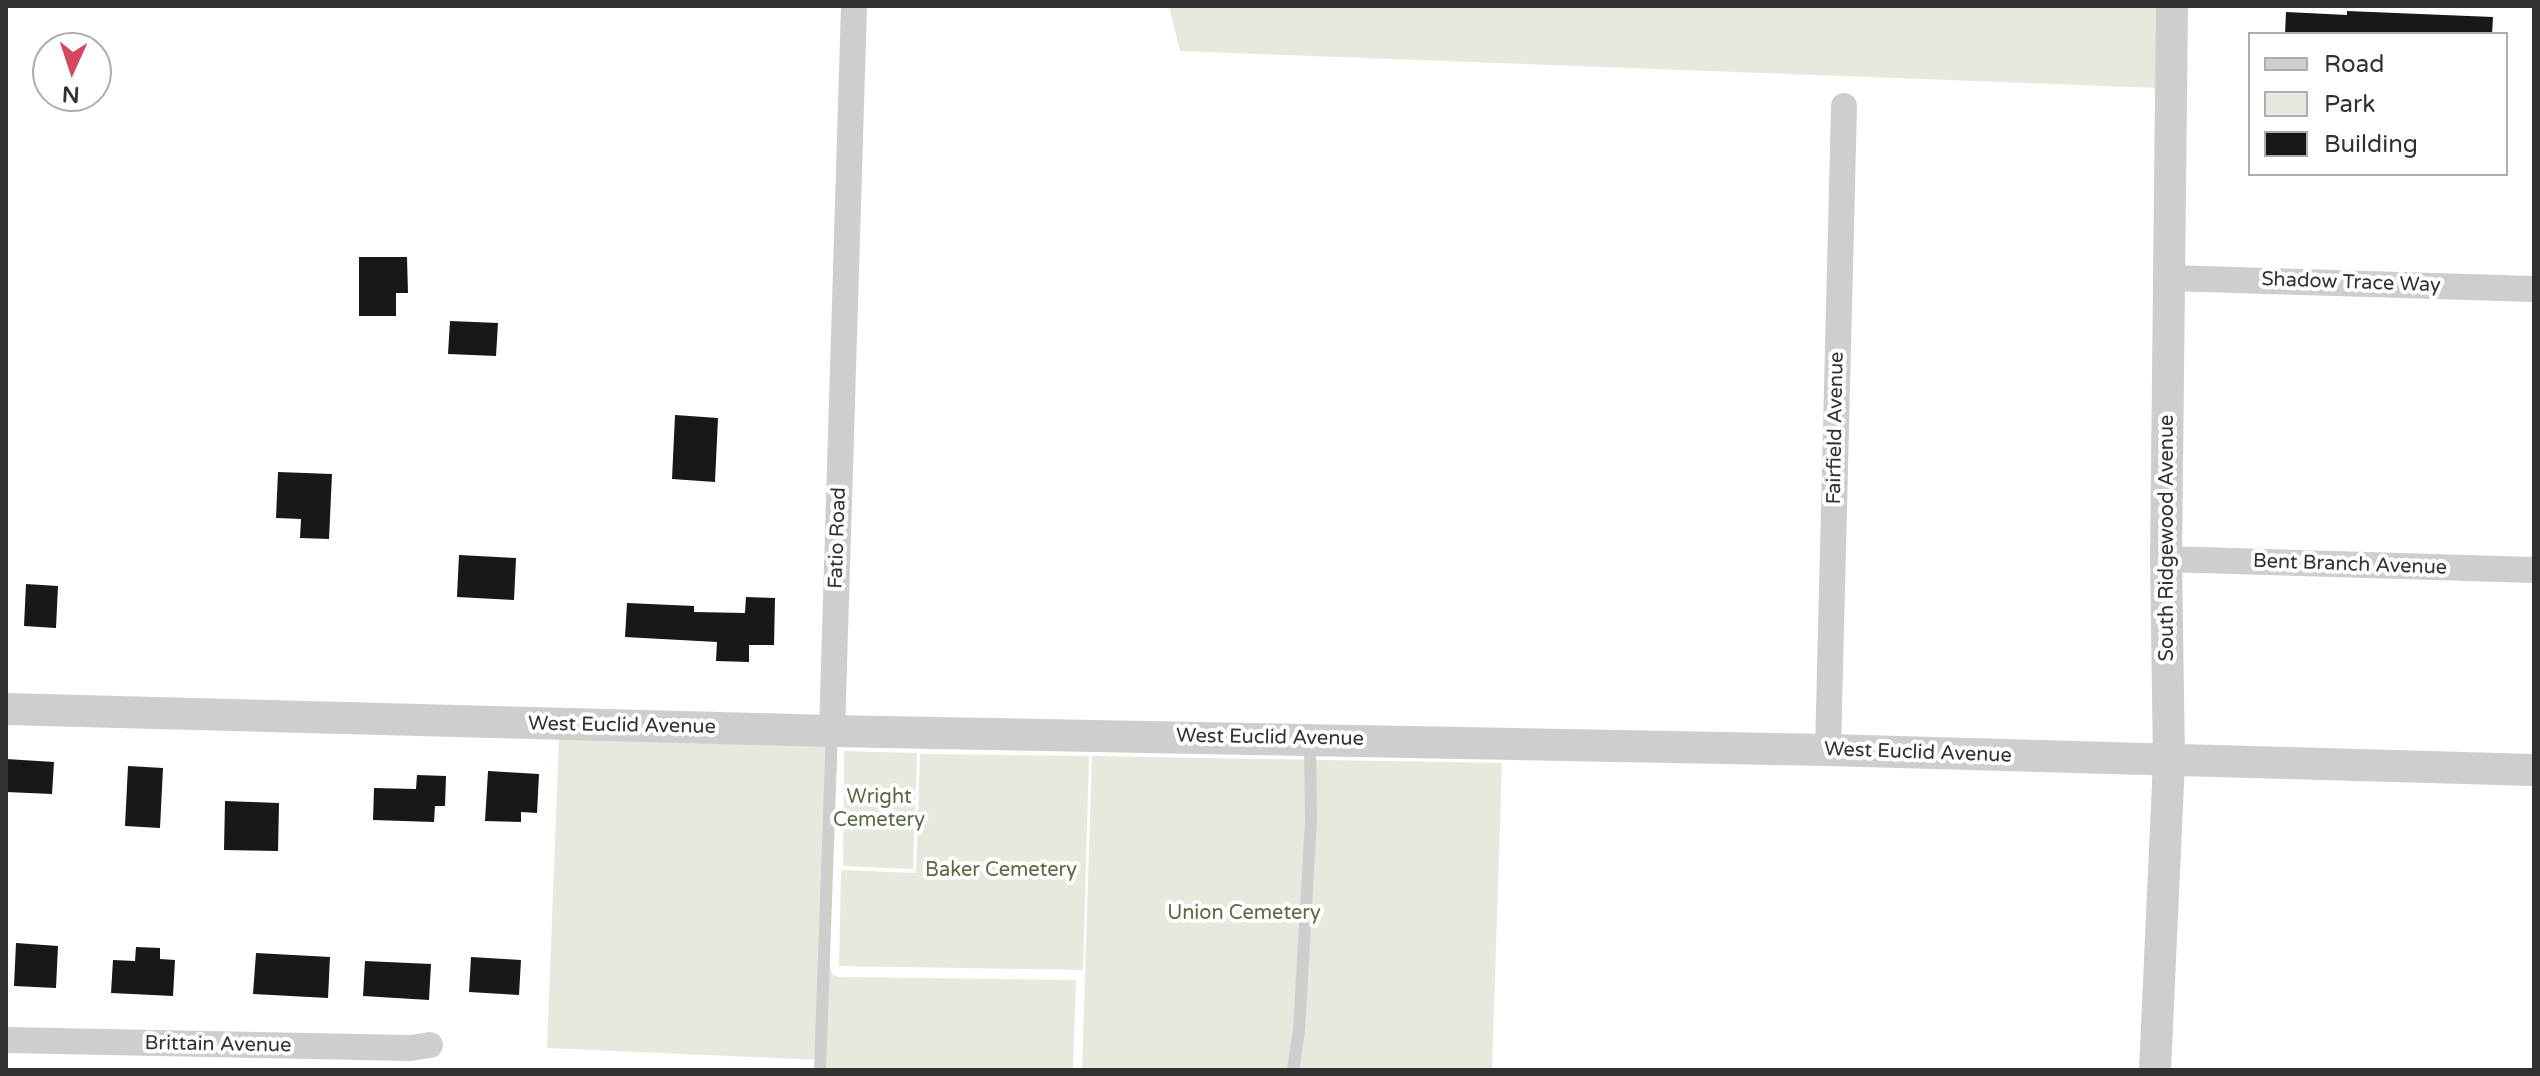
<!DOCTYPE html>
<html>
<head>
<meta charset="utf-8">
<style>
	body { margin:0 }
	#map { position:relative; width:2540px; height:1076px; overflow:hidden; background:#fff; font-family:"Varela Round",sans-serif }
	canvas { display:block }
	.frame { position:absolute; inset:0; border:8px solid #313131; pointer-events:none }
	.legend { position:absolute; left:2248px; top:32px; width:260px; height:144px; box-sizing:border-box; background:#fff; border:2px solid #adadad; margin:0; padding:10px 14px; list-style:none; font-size:24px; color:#313131 }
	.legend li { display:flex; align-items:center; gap:16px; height:40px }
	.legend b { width:40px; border:2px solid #adadad }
	.north { position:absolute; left:32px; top:32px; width:80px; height:80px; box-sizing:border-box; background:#fff; border:2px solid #adadad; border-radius:50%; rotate:183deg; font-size:22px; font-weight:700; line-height:32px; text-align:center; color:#313131 }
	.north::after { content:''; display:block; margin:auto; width:28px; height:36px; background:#d54661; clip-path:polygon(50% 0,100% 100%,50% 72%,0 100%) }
</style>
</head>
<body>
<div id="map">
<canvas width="2540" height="1076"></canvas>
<div class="frame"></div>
<ul class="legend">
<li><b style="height:10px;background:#cecece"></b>Road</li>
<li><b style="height:22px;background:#e5e9de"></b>Park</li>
<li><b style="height:22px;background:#181818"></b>Building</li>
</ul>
<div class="north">N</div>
</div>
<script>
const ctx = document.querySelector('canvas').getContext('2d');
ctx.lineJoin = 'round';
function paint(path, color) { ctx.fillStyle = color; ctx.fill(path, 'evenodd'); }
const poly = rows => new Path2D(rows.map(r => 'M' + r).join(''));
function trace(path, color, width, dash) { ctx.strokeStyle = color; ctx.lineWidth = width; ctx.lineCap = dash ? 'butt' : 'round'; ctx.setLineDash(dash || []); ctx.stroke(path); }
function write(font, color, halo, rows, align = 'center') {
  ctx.font = font + ' "Varela Round",sans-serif'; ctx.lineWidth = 8; ctx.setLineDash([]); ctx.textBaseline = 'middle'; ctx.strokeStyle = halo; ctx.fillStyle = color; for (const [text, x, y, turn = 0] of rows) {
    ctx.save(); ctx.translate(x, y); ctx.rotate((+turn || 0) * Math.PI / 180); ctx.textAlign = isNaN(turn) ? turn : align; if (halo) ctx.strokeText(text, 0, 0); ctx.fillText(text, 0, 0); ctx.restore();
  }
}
const green = poly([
	[1169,6,2161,6,2160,88,1180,51],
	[559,737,838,744,835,751,829,966,833,975,839,977,1076,980,1073,1070,821,1070,821,1060,547,1048],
	[844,751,917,753,913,869,843,866],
	[920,754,1089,756,1083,970,839,966,841,870,916,873],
	[1092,756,1502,763,1492,1070,1082,1070]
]);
const building = poly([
	[2347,11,2493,17,2492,34,2285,34,2286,12,2347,15],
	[359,257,407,257,408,293,396,293,396,316,359,316],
	[450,321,498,323,496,356,448,354],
	[675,415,718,418,715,482,672,479],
	[278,472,332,474,329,539,300,538,301,519,276,518],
	[459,555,516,558,514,600,457,597],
	[26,584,58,586,56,628,24,626],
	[746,597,775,598,774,645,749,645,749,662,716,661,717,642,625,637,627,603,694,606,694,612,745,613],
	[6,759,54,762,52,794,6,792],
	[128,766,163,768,160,828,125,826],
	[488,771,539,774,537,813,521,812,521,822,485,821],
	[417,775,446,776,445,806,435,806,434,822,373,820,374,788,416,789],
	[225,801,279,803,278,851,224,850],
	[16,943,58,946,56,988,14,986],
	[136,947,160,948,160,959,175,960,173,996,111,993,113,960,135,961],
	[256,953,330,957,328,998,253,994],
	[471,957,521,960,519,995,469,992],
	[365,961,431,964,429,1000,363,996]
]);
const service = poly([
	[820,1070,832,731],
	[1293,1070,1299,1030,1311,820,1310,742]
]);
const minor = poly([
	[2169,278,2534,289],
	[2166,559,2534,570],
	[832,731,854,6],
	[1828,750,1844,106],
	[6,1040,410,1048,430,1045]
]);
const tertiary = poly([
	[6,709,832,731,1828,750,2534,770],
	[2155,1070,2169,761,2166,559,2172,6]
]);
const streetNames = [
	["Shadow Trace Way",2351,283,2],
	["Fairfield Avenue",1836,428,-89],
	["Fatio Road",838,538,-88],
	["South Ridgewood Avenue",2168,538,-90],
	["Bent Branch Avenue",2350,565,2],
	["West Euclid Avenue",622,726,1],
	["West Euclid Avenue",1270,738,1],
	["West Euclid Avenue",1918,753,2],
	["Brittain Avenue",218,1045,1]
];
const parkNames = [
	["Wright",879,798],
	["Cemetery",879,821],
	["Baker Cemetery",1001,871],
	["Union Cemetery",1244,914]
];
paint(green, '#e5e9de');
paint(building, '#181818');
trace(service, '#cecece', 12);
trace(minor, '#cecece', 26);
trace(tertiary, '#cecece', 32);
write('20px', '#313131', '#fff', streetNames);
write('20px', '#596942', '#fff', parkNames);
</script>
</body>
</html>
